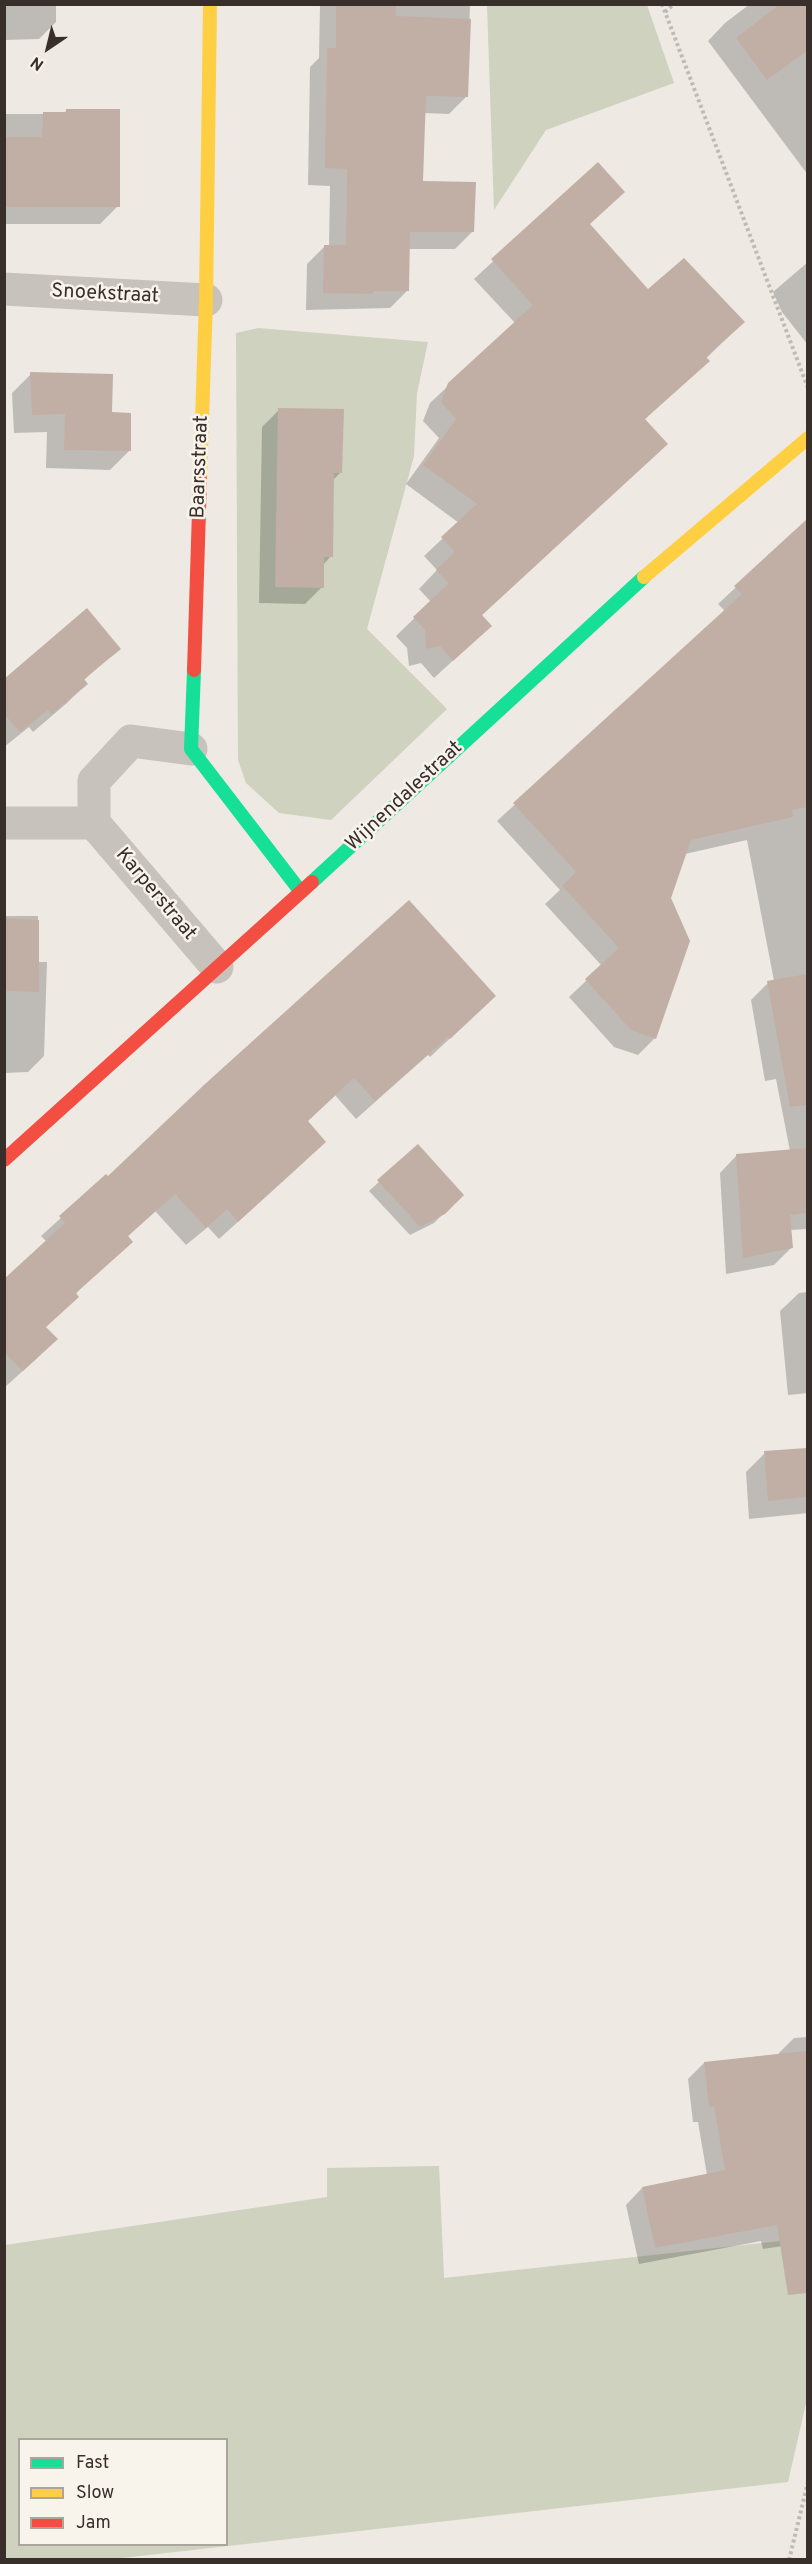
<!DOCTYPE html>
<html>
<head>
<meta charset="utf-8">
<style>
	body { margin:0 }
	#map { position:relative; width:812px; height:2564px; overflow:hidden; background:#eee9e3; font-family:Overpass,sans-serif }
	canvas { display:block }
	.frame { position:absolute; inset:0; border:6px solid #382f2a; pointer-events:none }
	.legend { position:absolute; left:18px; top:2438px; width:210px; height:108px; box-sizing:border-box; background:#f9f4eb; border:2px solid #aca59e; margin:0; padding:8px 10px; list-style:none; font-size:18px; color:#382f2a }
	.legend li { display:flex; align-items:center; gap:12px; height:30px }
	.legend b { width:30px; border:2px solid #aca59e }
	.north { position:absolute; left:18px; top:18px; width:60px; height:60px; -webkit-text-stroke:4px #f9f4eb; paint-order:stroke; rotate:215deg; font-size:16px; font-weight:700; line-height:24px; text-align:center; color:#382f2a }
	.north::after { content:''; display:block; margin:auto; width:21px; height:27px; background:#382f2a; clip-path:polygon(50% 0,100% 100%,50% 72%,0 100%) }
</style>
</head>
<body>
<div id="map">
<canvas width="812" height="2564"></canvas>
<div class="frame"></div>
<ul class="legend">
<li><b style="height:8px;background:#16e098"></b>Fast</li>
<li><b style="height:8px;background:#ffcf43"></b>Slow</li>
<li><b style="height:8px;background:#f24e42"></b>Jam</li>
</ul>
<div class="north">N</div>
</div>
<script>
const ctx = document.querySelector('canvas').getContext('2d');
ctx.lineJoin = 'round';
function paint(path, color) { ctx.fillStyle = color; ctx.fill(path, 'evenodd'); }
const poly = rows => new Path2D(rows.map(r => 'M' + r).join(''));
function trace(path, color, width, dash) { ctx.strokeStyle = color; ctx.lineWidth = width; ctx.lineCap = dash ? 'butt' : 'round'; ctx.setLineDash(dash || []); ctx.stroke(path); }
function write(font, color, halo, rows, align = 'center') {
  ctx.font = font + ' Overpass,sans-serif'; ctx.lineWidth = 5; ctx.setLineDash([]); ctx.textBaseline = 'middle'; ctx.strokeStyle = halo; ctx.fillStyle = color; for (const [text, x, y, turn = 0] of rows) {
    ctx.save(); ctx.translate(x, y); ctx.rotate((+turn || 0) * Math.PI / 180); ctx.textAlign = isNaN(turn) ? turn : align; if (halo) ctx.strokeText(text, 0, 0); ctx.fillText(text, 0, 0); ctx.restore();
  }
}
const green = poly([
	[487,5,647,5,674,83,546,130,494,210],
	[258,328,428,342,417,393,414,456,367,629,447,709,331,820,279,813,246,783,238,760,236,333],
	[439,2166,444,2278,807,2238,807,2399,788,2482,114,2559,5,2560,5,2245,327,2197,327,2168],
	[20,2440,226,2440,226,2544,20,2544]
]);
const shadow = poly([
	[4,4,56,4,56,22,39,39,4,40],
	[320,4,470,4,467,96,449,114,424,113,421,182,473,231,455,249,408,249,407,291,390,308,306,310,307,264,325,246,329,246,330,186,308,185,310,67,319,58],
	[750,4,808,4,808,175,708,41,725,23],
	[67,110,118,206,100,224,4,224,4,114,63,114],
	[598,164,588,225,648,291,743,322,644,420,666,444,481,616,471,644,434,678,421,663,409,666,407,648,396,636,431,602,419,589,437,570,424,556,459,523,406,484,439,438,423,421,430,403,515,323,474,279],
	[808,262,808,345,782,312,773,292],
	[31,374,110,413,129,451,110,470,46,468,47,432,14,433,12,393],
	[279,410,341,472,333,480,331,556,323,565,322,587,305,604,259,603,262,427],
	[793,534,808,550,808,1229,790,1230,791,1248,774,1265,726,1274,720,1173,737,1155,790,1151,776,1079,765,1081,751,1000,768,983,774,981,747,840,685,854,669,898,655,1038,638,1055,614,1047,569,997,602,966,545,904,560,890,497,821,725,611,718,604],
	[119,648,83,681,86,684,67,703,33,732,29,727,4,747,4,682],
	[4,916,38,916,37,962,47,962,44,1056,28,1072,4,1073],
	[475,1015,430,1057,428,1055,356,1119,335,1095,306,1122,305,1161,219,1239,208,1227,186,1245,155,1211,127,1237,45,1328,37,1358,4,1388,4,1281,47,1242,41,1236,106,1177,107,1179],
	[418,1146,462,1195,434,1223,410,1235,369,1191],
	[808,1292,808,1393,788,1395,780,1311,799,1293],
	[808,1449,808,1513,749,1519,746,1472,765,1453],
	[808,2037,808,2242,763,2249,761,2241,639,2264,626,2205,642,2188,707,2175,698,2122,693,2122,688,2079,704,2063,778,2054,794,2038]
]);
const building = poly([
	[780,4,807,4,807,51,767,80,736,38],
	[336,5,396,6,396,16,471,19,468,97,426,96,423,181,476,182,474,232,410,232,409,291,373,291,373,294,323,293,324,245,346,245,347,169,325,168,327,48,336,48],
	[66,109,120,109,120,207,4,207,4,137,42,137,43,112,66,112],
	[598,162,625,192,590,224,648,289,684,258,745,322,706,357,710,361,645,419,668,444,482,615,492,626,453,661,440,646,426,649,425,630,413,617,449,583,436,570,455,552,441,537,477,504,423,465,456,419,441,402,448,383,533,305,491,259],
	[30,372,113,374,112,412,131,413,131,451,64,450,65,414,32,415],
	[278,408,344,409,342,473,334,473,333,557,324,557,324,588,275,587],
	[807,519,807,807,792,810,793,817,691,840,671,898,690,941,656,1039,631,1030,585,979,619,948,562,886,576,872,513,803,742,594,734,586],
	[87,608,121,649,84,679,88,684,52,714,48,710,20,732,4,714,4,679],
	[409,900,496,996,450,1039,448,1037,375,1101,354,1078,308,1121,326,1142,238,1222,227,1209,206,1228,175,1194,128,1236,133,1242,76,1293,79,1297,46,1327,58,1339,23,1371,4,1352,4,1279,65,1223,59,1216,106,1174,108,1176,205,1084],
	[4,918,39,920,39,992,4,991],
	[807,974,807,1105,790,1107,767,981],
	[418,1144,464,1195,445,1214,420,1227,377,1180],
	[807,1148,807,1213,790,1215,793,1248,743,1258,736,1154],
	[807,1448,807,1497,768,1501,764,1451],
	[807,2051,807,2293,788,2295,777,2225,655,2248,642,2187,725,2170,714,2106,709,2107,704,2062]
]);
const path = poly([
	[662,4,808,388],
	[665,12,674,4],
	[789,2560,808,2482]
]);
const street = poly([
	[4,289,206,300],
	[191,749,131,741,94,781,94,823,217,967],
	[4,823,94,823]
]);
const fast = poly([
	[194,670,191,749,301,892],
	[312,882,644,577]
]);
const slow = poly([
	[200,479,206,300,210,4],
	[644,577,808,438]
]);
const jam = poly([
	[194,670,200,479],
	[4,1160,312,882]
]);
const streetNames = [
	["Snoekstraat",105,295,3],
	["Baarsstraat",201,467,-88],
	["Wijnendalestraat",405,797,-43],
	["Karperstraat",155,895,50]
];
paint(green, '#ced2be');
paint(shadow, '#0003');
paint(building, '#c1afa5');
trace(path, '#c0bab4', 4, [3, 3]);
trace(street, '#c7c2bc', 33);
trace(fast, '#16e098', 14);
trace(slow, '#ffcf43', 14);
trace(jam, '#f24e42', 14);
write('20px', '#382f2a', '#f9f4eb', streetNames);
</script>
</body>
</html>
